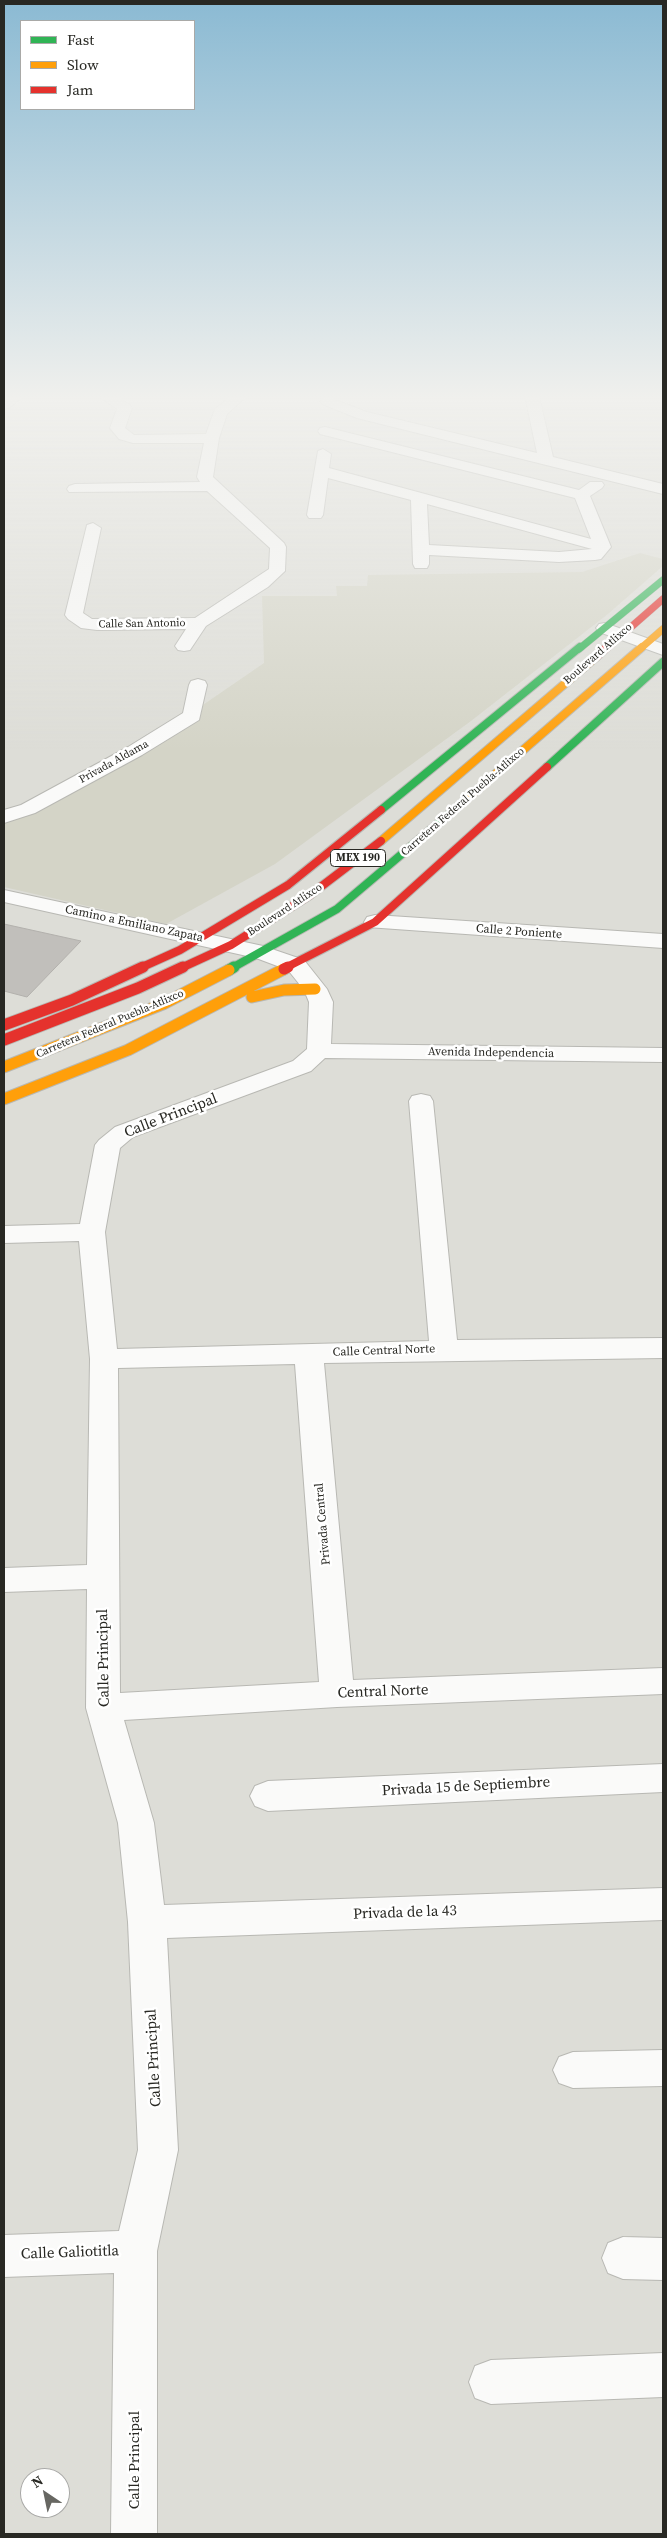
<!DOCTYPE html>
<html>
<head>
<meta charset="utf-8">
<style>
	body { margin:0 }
	#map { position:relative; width:667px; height:2538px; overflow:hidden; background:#ddddd7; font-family:"Source Serif 4",serif }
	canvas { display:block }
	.frame { position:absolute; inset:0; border:5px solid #282823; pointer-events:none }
	.legend { position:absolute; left:20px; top:20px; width:175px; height:90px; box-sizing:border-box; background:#fff; border:1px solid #a9a9a7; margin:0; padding:6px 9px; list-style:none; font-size:15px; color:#282823 }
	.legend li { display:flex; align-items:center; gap:10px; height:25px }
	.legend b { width:25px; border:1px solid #a9a9a7 }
	.north { position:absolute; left:20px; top:2468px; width:50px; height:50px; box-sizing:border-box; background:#fff; border:1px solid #a9a9a7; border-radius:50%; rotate:326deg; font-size:14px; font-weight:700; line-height:20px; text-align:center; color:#282823 }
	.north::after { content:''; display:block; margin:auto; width:18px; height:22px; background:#676762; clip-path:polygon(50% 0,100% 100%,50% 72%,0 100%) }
</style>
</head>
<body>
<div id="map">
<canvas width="667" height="2538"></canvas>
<div class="frame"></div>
<ul class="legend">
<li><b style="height:6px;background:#30b455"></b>Fast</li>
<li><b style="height:6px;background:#ff9f0a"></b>Slow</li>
<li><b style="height:6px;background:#e5322d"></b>Jam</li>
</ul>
<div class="north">N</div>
</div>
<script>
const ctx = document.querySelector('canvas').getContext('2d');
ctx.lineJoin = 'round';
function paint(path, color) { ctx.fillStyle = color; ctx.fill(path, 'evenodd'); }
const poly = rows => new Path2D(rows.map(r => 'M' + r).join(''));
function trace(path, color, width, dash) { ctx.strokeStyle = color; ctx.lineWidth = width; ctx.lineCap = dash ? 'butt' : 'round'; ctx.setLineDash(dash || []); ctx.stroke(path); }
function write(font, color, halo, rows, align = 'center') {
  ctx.font = font + ' "Source Serif 4",serif'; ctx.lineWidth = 5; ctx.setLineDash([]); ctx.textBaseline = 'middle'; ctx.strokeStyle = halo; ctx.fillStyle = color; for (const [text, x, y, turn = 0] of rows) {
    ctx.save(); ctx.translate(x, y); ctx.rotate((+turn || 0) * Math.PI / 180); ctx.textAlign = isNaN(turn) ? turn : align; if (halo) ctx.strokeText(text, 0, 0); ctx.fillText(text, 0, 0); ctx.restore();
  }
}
const built = poly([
	[640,553,663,559,663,566,608,614,471,721,275,864,166,924,4,887,4,819,88,775,197,709,264,663,262,596,337,596,336,586,367,586,368,575,582,572]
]);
const building = poly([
	[4,924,81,941,27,997,4,991,4,924]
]);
const street = poly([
	[7,396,23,396,9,408,4,409,4,398,7,396],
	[99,396,116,396,130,405,132,408,125,428,134,435,206,434,215,409,231,396,247,396,227,414,219,438,213,477,284,543,286,547,285,571,268,587,206,626,190,650,184,651,178,650,175,646,186,629,97,630,81,628,68,619,65,615,87,525,93,523,101,528,83,613,92,619,195,618,269,569,270,548,207,491,69,492,67,489,69,486,75,484,200,482,197,477,204,443,133,443,119,439,110,428,117,409,99,396],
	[525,396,539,396,553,457,663,484,663,494,357,418,322,404,320,401,327,397,367,412,537,453,525,396],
	[325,427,579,490,590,482,602,482,604,485,602,488,590,496,611,547,601,559,595,560,559,562,429,555,429,564,427,568,415,568,413,564,411,500,328,478,323,515,321,518,309,518,307,515,318,451,323,449,331,454,329,468,591,539,575,498,320,434,318,431,320,428,325,427],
	[427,504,592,549,559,552,429,545,427,504],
	[605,623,663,644,663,655,599,632,596,628,599,624,605,623],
	[198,679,205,681,207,685,199,720,142,755,35,813,4,823,4,810,21,805,128,747,183,713,189,685,191,681,198,679],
	[4,890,263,946,304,960,327,989,333,1002,331,1044,663,1048,663,1062,325,1058,311,1071,133,1137,120,1148,105,1232,117,1349,429,1341,409,1101,412,1096,421,1094,430,1096,433,1101,457,1340,663,1338,663,1358,324,1363,353,1680,663,1668,663,1694,337,1707,124,1720,154,1823,164,1905,663,1888,663,1920,167,1938,178,2150,157,2251,157,2534,111,2534,114,2273,4,2277,4,2235,119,2231,138,2150,128,1922,118,1823,86,1708,87,1589,4,1592,4,1568,87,1565,90,1359,79,1241,4,1243,4,1226,80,1224,95,1145,99,1140,115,1127,293,1061,307,1049,309,1002,304,990,288,970,256,958,4,902,4,890],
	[295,1364,319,1682,120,1693,118,1368,295,1364],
	[375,915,663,934,663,948,367,927,364,922,367,917,375,915],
	[663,1764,663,1792,268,1811,255,1806,250,1796,255,1786,268,1781,663,1764],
	[663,2050,663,2086,573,2088,559,2083,553,2070,559,2057,573,2052,663,2050],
	[623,2237,663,2238,663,2280,623,2279,608,2273,602,2258,608,2243,623,2237],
	[663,2353,663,2397,491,2404,475,2398,469,2382,475,2366,491,2360,663,2353]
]);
const fastFar2 = poly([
	[579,649,663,580]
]);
const fastFar1 = poly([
	[547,767,663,662],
	[381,810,580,647],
	[232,968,337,909,455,809]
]);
const fast = poly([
	[229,970,234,967]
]);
const slowFar2 = poly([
	[640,649,663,629]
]);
const slowFar1 = poly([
	[455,809,642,647],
	[381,841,596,657]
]);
const slow = poly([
	[252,997,284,990,315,989],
	[4,1067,163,1004,229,970],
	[4,1099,128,1050,284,969]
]);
const jamFar2 = poly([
	[606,649,663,599]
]);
const jamFar1 = poly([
	[596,657,607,647],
	[140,968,180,950,288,885,381,810],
	[181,968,231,945,310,895,381,841],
	[285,968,375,922,547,767]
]);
const jam = poly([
	[284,969,288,967],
	[4,1025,72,1000,143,967],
	[4,1040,138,988,183,967]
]);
const farStreetnames = [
	["Calle San Antonio",142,624,-1],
	["Boulevard Atlixco",598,654,-41],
	["Privada Aldama",114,762,-29],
	["Carretera Federal Puebla-Atlixco",463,802,-41],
	["Boulevard Atlixco",285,910,-33],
	["Carretera Federal Puebla-Atlixco",110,1024,-23]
];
const shields = [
	[358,858,55]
];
const shieldNames = [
	["MEX 190",358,858]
];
const streetNames = [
	["Camino a Emiliano Zapata",134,924,12],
	["Calle 2 Poniente",519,932,4],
	["Avenida Independencia",491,1053,1],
	["Calle Central Norte",384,1351,-2],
	["Privada Central",323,1524,-95]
];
const nearStreetnames = [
	["Calle Principal",171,1116,-21],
	["Calle Principal",104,1658,-91],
	["Central Norte",383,1692,-2],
	["Privada 15 de Septiembre",466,1787,-3],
	["Privada de la 43",405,1913,-2],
	["Calle Principal",154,2058,-93],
	["Calle Galiotitla",70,2253,-2],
	["Calle Principal",135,2460,-90]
];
paint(built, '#d4d4c7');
paint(building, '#c1bfbb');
trace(building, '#b2b0ac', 1);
trace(street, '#b8b8b3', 2);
trace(fastFar2, '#b8b8b3', 8);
trace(fastFar1, '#b8b8b3', 10);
trace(fast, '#b8b8b3', 13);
trace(slowFar2, '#b8b8b3', 8);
trace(slowFar1, '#b8b8b3', 10);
trace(slow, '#b8b8b3', 13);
trace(jamFar2, '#b8b8b3', 8);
trace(jamFar1, '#b8b8b3', 10);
trace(jam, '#b8b8b3', 13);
paint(street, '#fafaf9');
trace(fastFar2, '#30b455', 7);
trace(fastFar1, '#30b455', 8);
trace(fast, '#30b455', 11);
trace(slowFar2, '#ff9f0a', 7);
trace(slowFar1, '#ff9f0a', 8);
trace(slow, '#ff9f0a', 11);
trace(jamFar2, '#e5322d', 7);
trace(jamFar1, '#e5322d', 8);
trace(jam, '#e5322d', 11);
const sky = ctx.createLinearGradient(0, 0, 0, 751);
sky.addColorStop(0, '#8bbad3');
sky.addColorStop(0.53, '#f0f0ed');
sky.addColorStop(1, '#f0f0ed00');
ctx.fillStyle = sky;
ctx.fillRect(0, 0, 667, 751);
write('11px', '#282823', '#fff', farStreetnames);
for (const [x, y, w] of shields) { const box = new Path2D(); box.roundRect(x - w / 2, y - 8.5, w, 17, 4); ctx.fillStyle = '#fff'; ctx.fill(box); trace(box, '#282823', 1); }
write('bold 11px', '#282823', null, shieldNames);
write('12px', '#282823', '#fff', streetNames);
write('15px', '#282823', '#fff', nearStreetnames);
</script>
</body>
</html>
